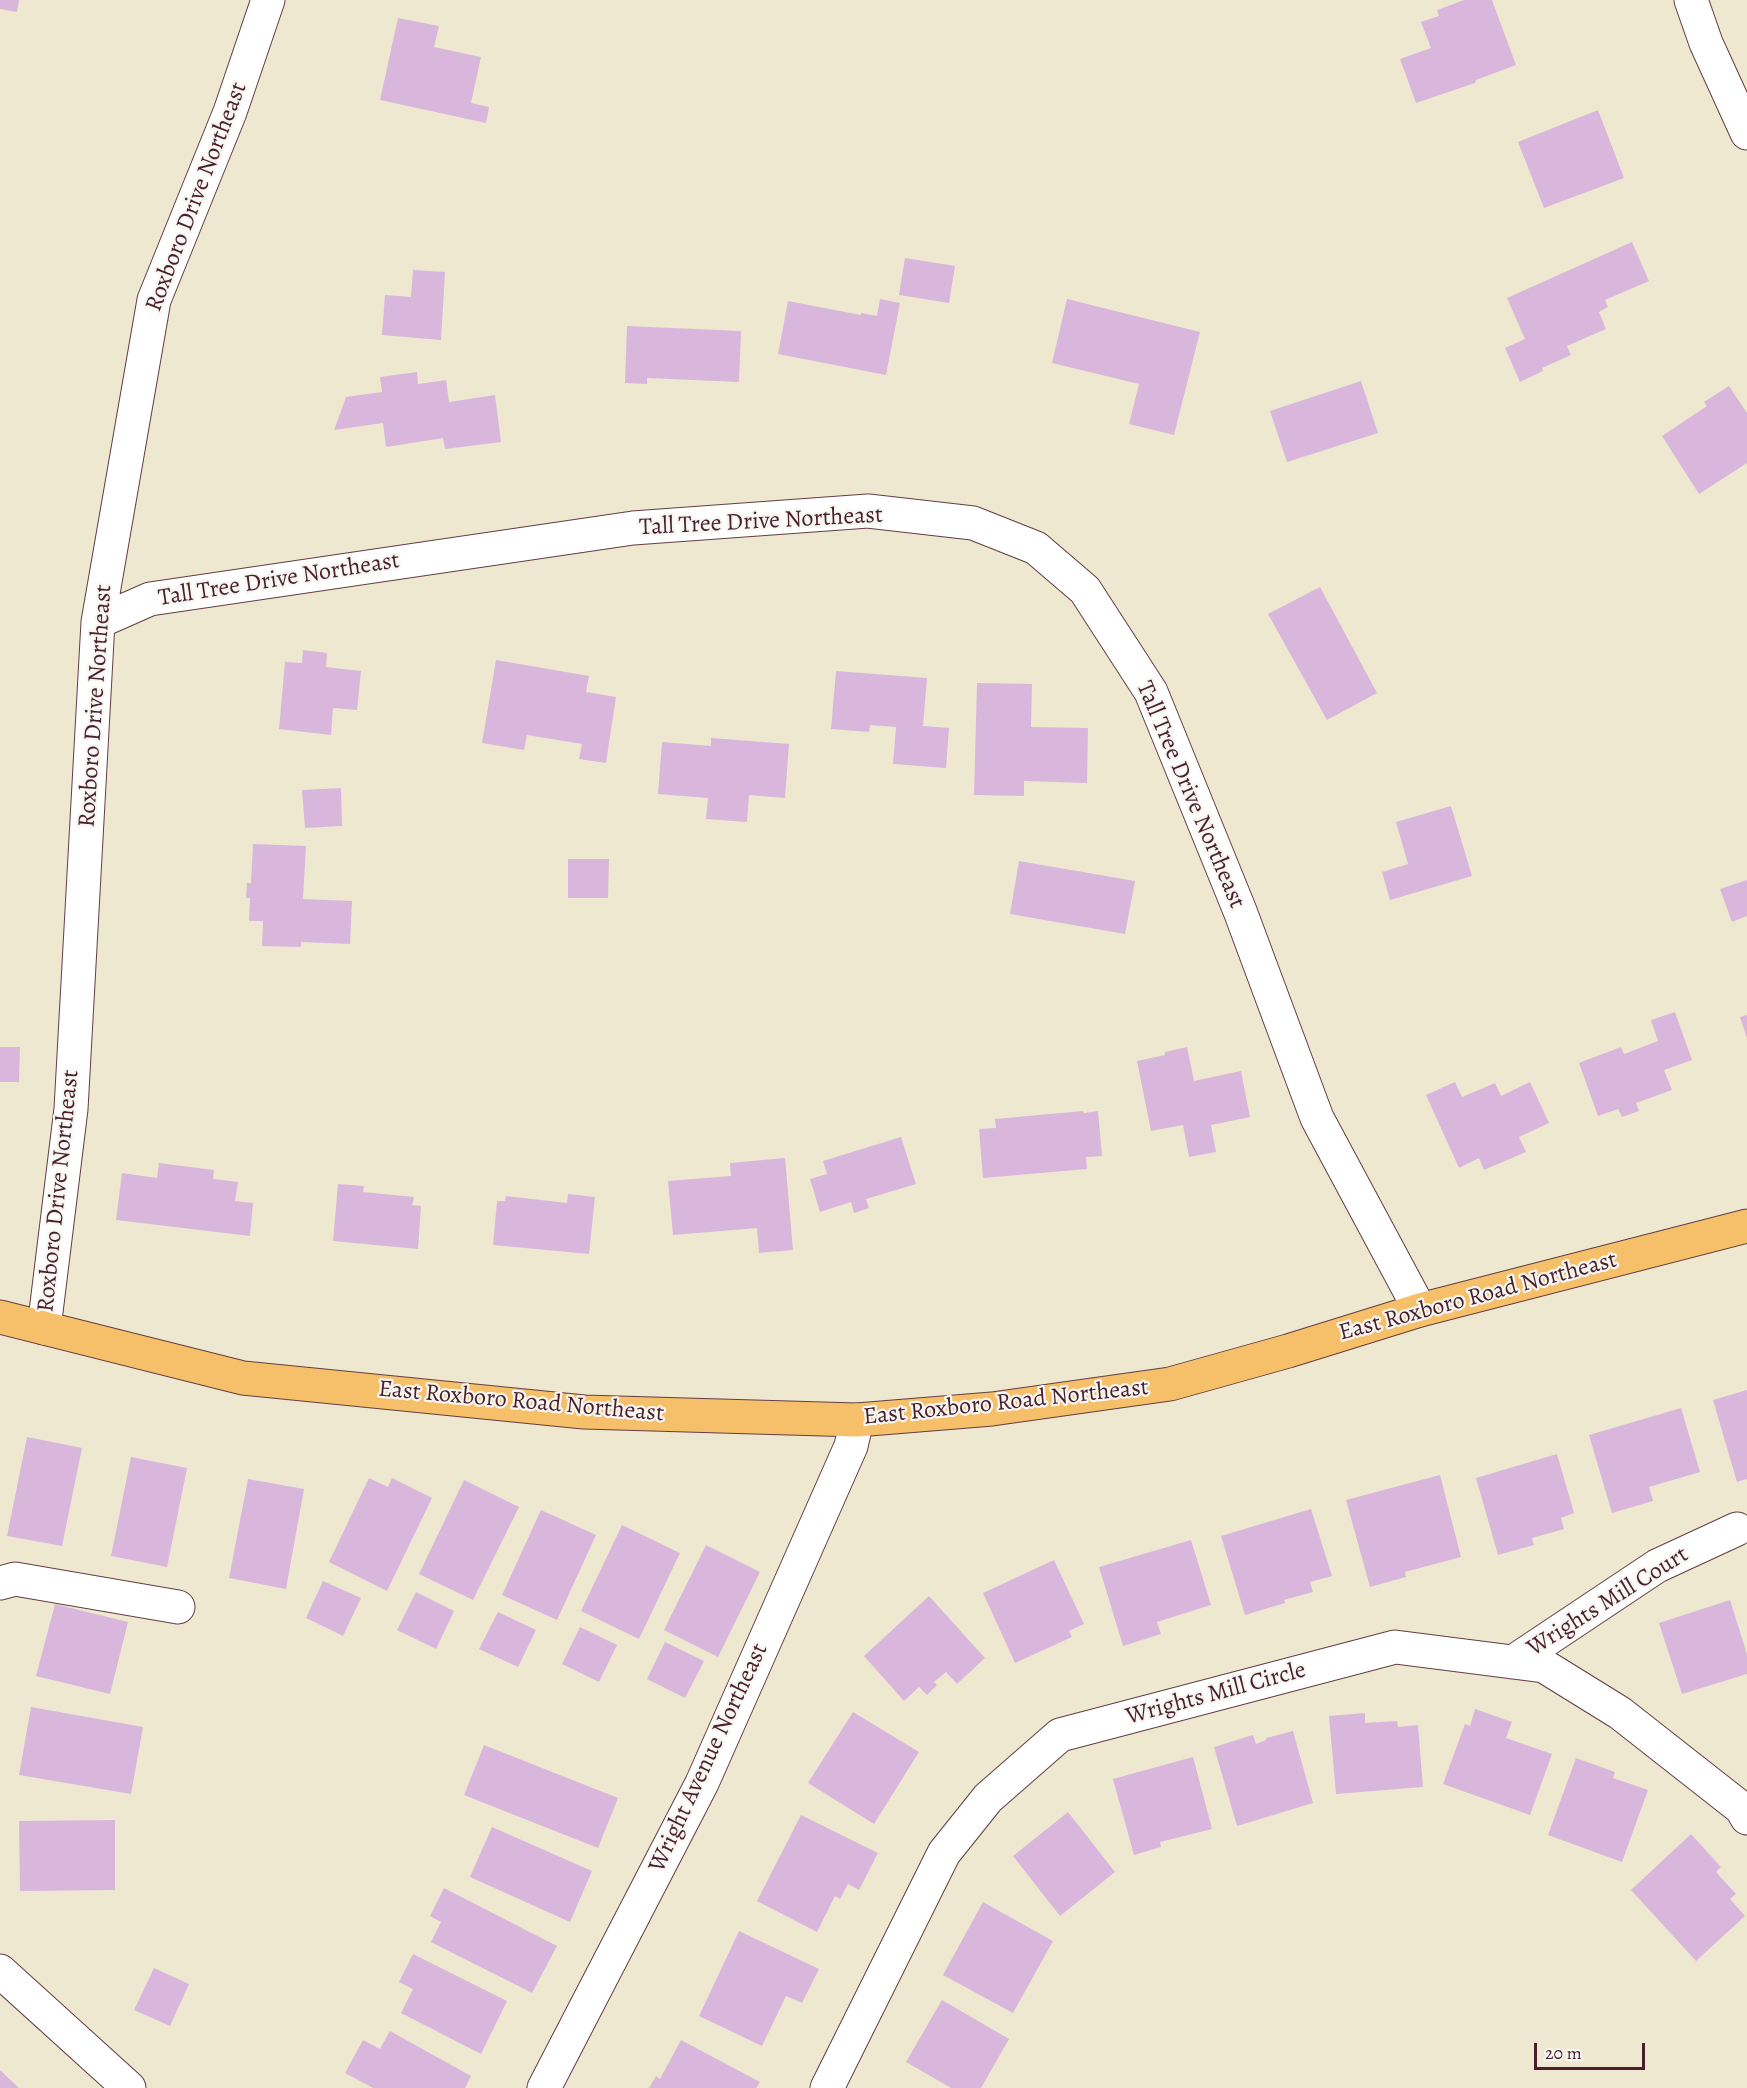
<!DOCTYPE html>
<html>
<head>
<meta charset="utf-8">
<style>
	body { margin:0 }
	#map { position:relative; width:1747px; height:2088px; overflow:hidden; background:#eee8d1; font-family:Alegreya,serif }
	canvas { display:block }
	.scale { position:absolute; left:1534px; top:2043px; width:111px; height:27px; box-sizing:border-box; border:3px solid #4a1f2b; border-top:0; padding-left:8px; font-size:18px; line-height:21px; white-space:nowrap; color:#4a1f2b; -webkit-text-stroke:4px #f6f6f2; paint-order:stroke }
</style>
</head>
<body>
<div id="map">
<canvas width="1747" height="2088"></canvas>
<div class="scale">20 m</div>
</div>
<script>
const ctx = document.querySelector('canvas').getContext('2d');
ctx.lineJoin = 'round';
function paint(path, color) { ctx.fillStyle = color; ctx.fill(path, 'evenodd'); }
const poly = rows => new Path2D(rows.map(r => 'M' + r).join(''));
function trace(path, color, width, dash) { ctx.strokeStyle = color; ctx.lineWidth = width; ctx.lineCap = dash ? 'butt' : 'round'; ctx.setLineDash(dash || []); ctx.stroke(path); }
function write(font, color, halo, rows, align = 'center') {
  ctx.font = font + ' Alegreya,serif'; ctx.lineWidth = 4.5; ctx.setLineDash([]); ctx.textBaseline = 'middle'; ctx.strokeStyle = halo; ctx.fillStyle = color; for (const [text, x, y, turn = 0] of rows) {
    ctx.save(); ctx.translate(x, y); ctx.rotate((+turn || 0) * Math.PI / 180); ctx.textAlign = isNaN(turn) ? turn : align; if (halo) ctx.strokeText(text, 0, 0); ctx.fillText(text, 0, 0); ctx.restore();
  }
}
const building = poly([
	[0,0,19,0,17,12,0,9],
	[1464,0,1492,0,1516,65,1476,80,1475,83,1416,103,1400,59,1431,48,1421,22,1439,16,1437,10],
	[398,18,439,26,434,47,481,57,471,103,489,107,486,123,380,100],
	[1598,110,1624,178,1544,208,1518,142],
	[1632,242,1649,281,1605,300,1608,307,1599,312,1606,329,1567,346,1571,355,1542,368,1543,371,1520,382,1505,348,1525,339,1507,298],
	[905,258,955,266,949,303,899,295],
	[413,270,445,272,441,340,382,335,385,295,411,297],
	[880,299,900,303,886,375,778,354,788,301,861,315,861,313,877,316],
	[1067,299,1200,332,1174,435,1129,424,1139,384,1052,363],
	[627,326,741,331,739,382,647,378,647,384,625,383],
	[417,372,418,384,446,380,449,402,495,395,501,442,445,449,443,438,386,447,383,423,334,430,346,397,382,392,380,377],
	[1361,381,1378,433,1287,462,1270,411],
	[1729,386,1747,413,1747,463,1699,494,1662,436,1707,406,1704,402],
	[1320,587,1377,693,1327,720,1268,614],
	[303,650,327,653,326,667,361,671,357,710,333,708,331,735,279,729,285,662,302,663],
	[496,660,589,676,586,692,616,697,606,763,579,759,582,744,527,735,524,750,482,743],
	[836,671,927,678,923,726,949,728,946,768,893,764,896,727,870,725,869,732,831,729],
	[977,683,1032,684,1031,727,1088,728,1087,783,1024,781,1024,796,974,795],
	[711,738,789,744,785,798,749,795,747,822,706,819,708,798,658,794,662,742,711,746],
	[341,788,342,826,305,828,302,790],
	[1451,806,1472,876,1390,900,1382,872,1408,864,1396,822],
	[253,844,306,846,303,899,352,901,350,944,301,942,301,947,262,946,263,921,249,921,250,898,246,898,247,883,251,883],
	[568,859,609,859,608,898,568,898],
	[1019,861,1135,881,1125,934,1010,914],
	[1747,880,1747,916,1732,922,1720,889],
	[1675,1012,1692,1060,1664,1070,1672,1090,1636,1103,1639,1111,1622,1117,1618,1109,1598,1116,1579,1063,1621,1047,1624,1054,1658,1041,1651,1020],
	[1747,1015,1747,1038,1740,1017],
	[0,1047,20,1047,19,1082,0,1082],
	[1187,1047,1194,1081,1241,1071,1250,1117,1211,1125,1216,1152,1189,1157,1183,1125,1151,1131,1137,1061,1165,1055,1165,1052],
	[1455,1082,1462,1097,1495,1083,1501,1096,1530,1082,1549,1123,1519,1137,1526,1152,1484,1170,1479,1158,1459,1168,1426,1095],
	[1083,1111,1084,1113,1098,1111,1102,1156,1086,1157,1087,1169,983,1178,979,1129,996,1128,995,1119],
	[901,1137,916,1184,866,1199,869,1208,854,1213,851,1202,820,1212,810,1179,827,1174,823,1161],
	[785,1158,793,1250,759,1253,757,1228,673,1235,668,1181,731,1176,730,1163],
	[159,1163,214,1170,213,1179,238,1182,235,1201,253,1203,250,1236,116,1220,122,1173,157,1178],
	[338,1184,364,1186,363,1192,414,1197,412,1205,421,1206,418,1249,333,1241],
	[568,1194,595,1197,589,1254,493,1245,497,1201,505,1201,506,1196,567,1203],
	[1747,1390,1747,1479,1737,1482,1713,1400],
	[1681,1408,1700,1472,1649,1487,1653,1501,1612,1513,1589,1435],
	[27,1437,82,1448,62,1546,7,1536],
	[1557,1454,1574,1513,1561,1518,1564,1529,1532,1538,1534,1545,1498,1555,1476,1478],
	[131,1457,187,1468,167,1567,111,1556],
	[1440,1475,1461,1557,1405,1572,1406,1577,1370,1587,1346,1500],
	[369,1478,388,1487,392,1478,432,1498,387,1591,329,1562],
	[248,1479,304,1489,286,1589,229,1578],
	[464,1480,519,1507,473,1600,419,1574],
	[1311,1509,1332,1576,1310,1582,1313,1592,1284,1600,1285,1603,1245,1615,1221,1536],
	[541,1510,596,1535,557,1620,502,1595],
	[622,1525,680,1553,639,1639,581,1611],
	[1191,1540,1211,1605,1157,1622,1161,1634,1123,1646,1099,1567],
	[706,1545,760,1572,718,1657,664,1630],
	[1054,1560,1084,1624,1069,1631,1072,1637,1015,1663,983,1593],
	[323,1581,361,1598,343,1636,306,1618],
	[416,1592,454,1611,436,1649,397,1630],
	[929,1596,985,1658,957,1684,946,1672,934,1682,937,1685,927,1695,919,1687,904,1701,864,1656],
	[1730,1600,1747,1654,1747,1674,1682,1694,1659,1623],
	[55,1604,128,1622,110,1694,36,1676],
	[498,1612,536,1630,518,1667,479,1649],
	[580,1627,617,1645,599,1682,562,1664],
	[665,1642,704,1661,685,1698,647,1679],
	[31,1707,143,1727,131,1794,19,1775],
	[1475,1709,1512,1722,1506,1738,1552,1754,1530,1815,1443,1784,1465,1724,1470,1726],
	[853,1712,919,1752,874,1824,808,1783],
	[1365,1713,1365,1723,1397,1721,1398,1727,1418,1725,1423,1787,1336,1794,1329,1716],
	[1293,1731,1313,1803,1237,1826,1214,1747,1253,1735,1256,1744,1266,1740,1266,1738],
	[484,1745,618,1798,598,1848,464,1795],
	[1193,1757,1212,1829,1160,1842,1161,1847,1134,1855,1113,1779],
	[1576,1758,1615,1772,1613,1778,1648,1790,1622,1862,1548,1835],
	[1068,1812,1115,1872,1060,1916,1013,1856],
	[801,1815,878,1853,859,1890,848,1884,840,1899,835,1896,817,1932,757,1901],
	[115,1820,115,1890,20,1891,19,1821],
	[492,1827,592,1871,570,1922,470,1877],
	[1691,1834,1721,1867,1716,1872,1736,1894,1730,1899,1745,1916,1696,1961,1631,1890],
	[444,1888,557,1946,532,1993,431,1942,441,1922,430,1916],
	[983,1902,1053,1941,1013,2013,943,1975],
	[739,1931,819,1969,802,2003,786,1996,762,2046,699,2016],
	[413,1954,507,2001,481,2054,401,2013,413,1989,399,1982],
	[154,1968,189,1984,170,2026,134,2010],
	[942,2000,1009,2039,981,2088,951,2088,906,2062],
	[390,2031,471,2076,465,2088,373,2088,345,2073,363,2040,380,2049],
	[681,2040,760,2082,756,2088,649,2088,656,2076,660,2079],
	[0,2070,19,2088,0,2088]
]);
const minor = poly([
	[1691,0,1706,43,1747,133],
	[98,622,150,599,633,528,868,511,973,523,1036,548,1085,590,1151,692,1240,911,1317,1118,1420,1310],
	[44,1328,71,1109,98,622,154,300,230,112,268,0],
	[0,1583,15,1579,178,1607],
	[1513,1662,1657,1566,1737,1529],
	[0,1971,129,2088],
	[544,2088,702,1783,851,1446,857,1420],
	[827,2088,944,1853,988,1798,1060,1735,1395,1647,1544,1666,1620,1713,1741,1808,1747,1818]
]);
const major = poly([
	[0,1317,243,1378,584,1412,857,1420,992,1409,1170,1384,1288,1351,1420,1310,1747,1226]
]);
const streetNames = [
	["Roxboro Drive Northeast",197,197,-69],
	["Tall Tree Drive Northeast",761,522,-3],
	["Tall Tree Drive Northeast",279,580,-9],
	["Roxboro Drive Northeast",96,706,-86],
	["Tall Tree Drive Northeast",1190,795,67],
	["Roxboro Drive Northeast",59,1191,-84],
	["East Roxboro Road Northeast",1478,1297,-15],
	["East Roxboro Road Northeast",521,1402,5],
	["East Roxboro Road Northeast",1006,1403,-6],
	["Wrights Mill Court",1608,1602,-32],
	["Wrights Mill Circle",1216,1694,-15],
	["Wright Avenue Northeast",709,1758,-65]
];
paint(building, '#d9b7dc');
trace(minor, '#633d44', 35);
trace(major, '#633d44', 35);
trace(minor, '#fff', 33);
trace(major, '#f6c06b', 33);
write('24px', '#4a1f2b', '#f6f6f2', streetNames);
</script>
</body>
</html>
